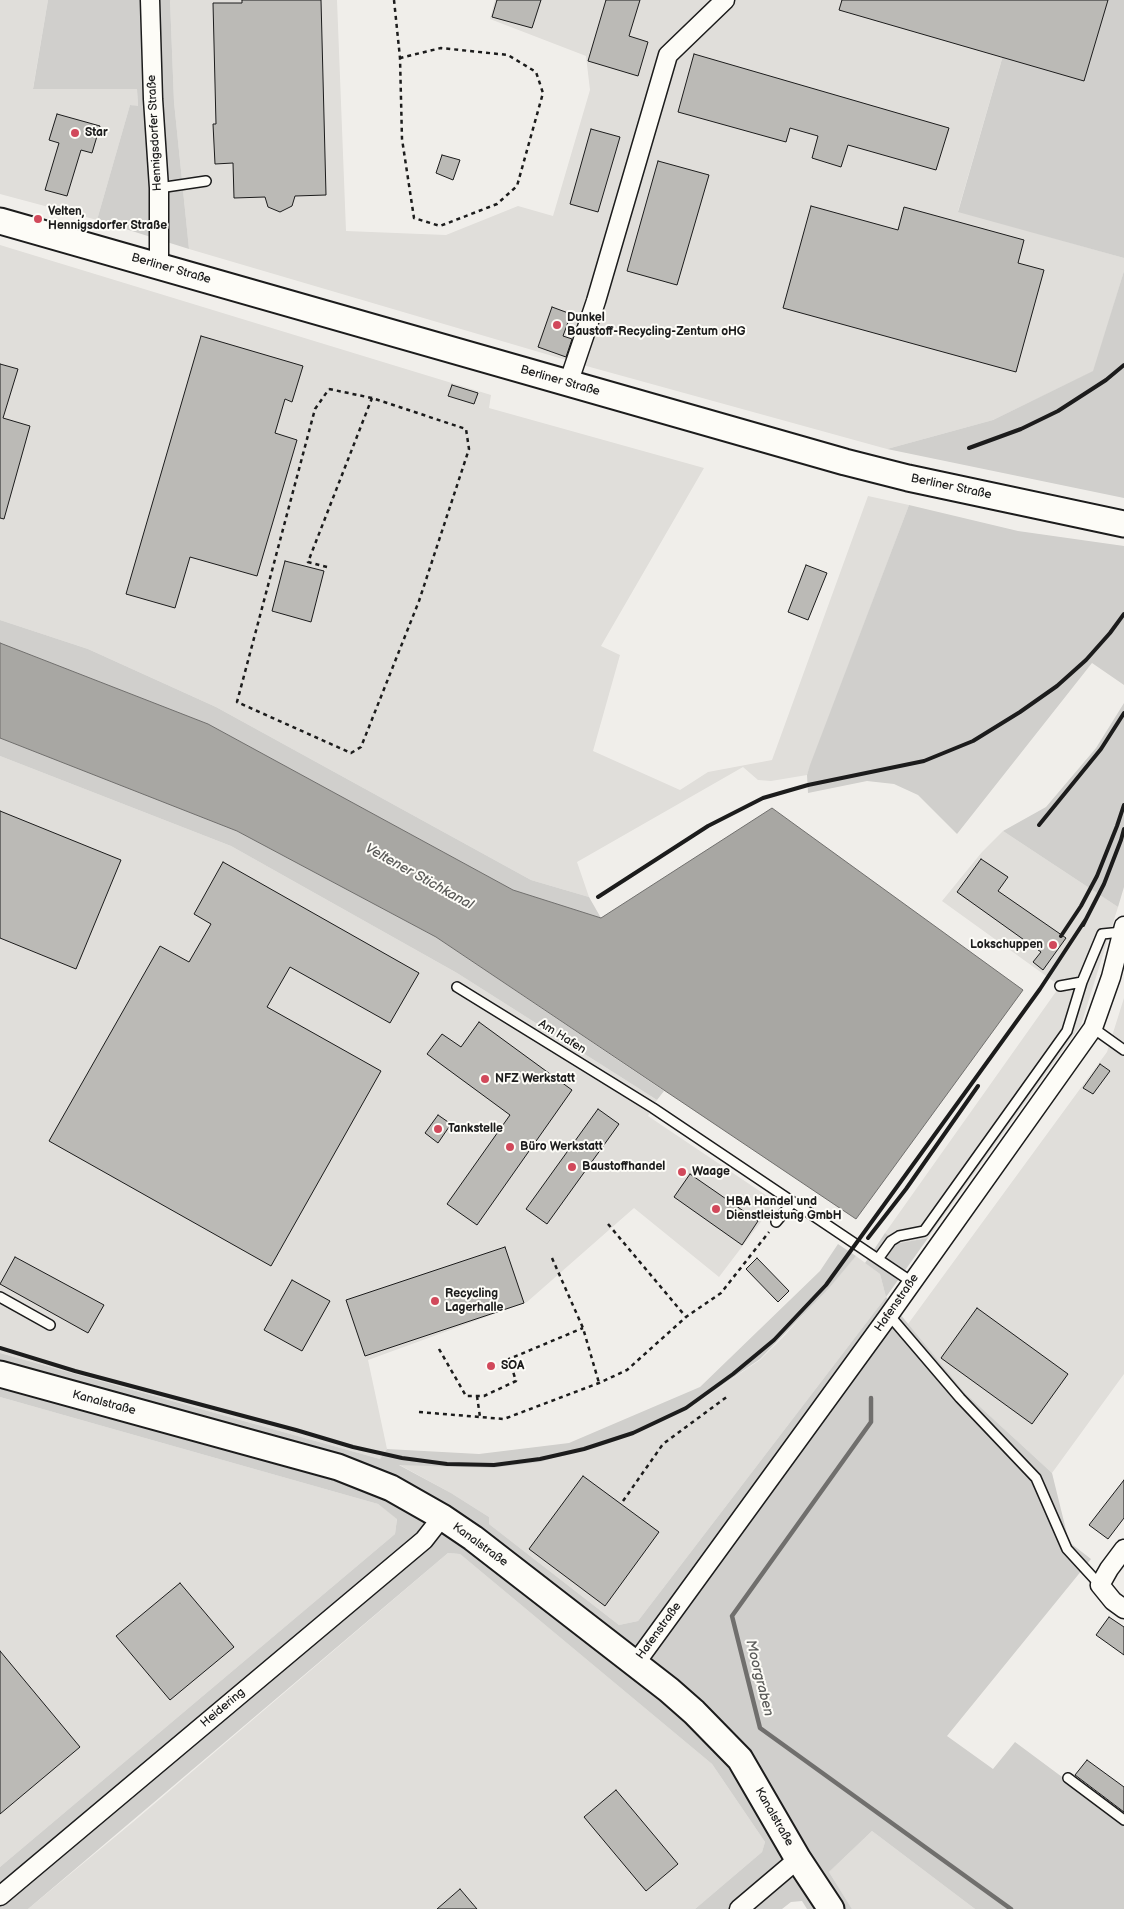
<!DOCTYPE html>
<html>
<head>
<meta charset="utf-8">
<style>
	body { margin:0 }
	canvas { display:block; background:#f0eeea }
</style>
</head>
<body>
<canvas width="1124" height="1909"></canvas>
<script>
const ctx = document.querySelector('canvas').getContext('2d');
ctx.lineJoin = 'round';
function paint(path, color) { ctx.fillStyle = color; ctx.fill(path, 'evenodd'); }
const poly = rows => new Path2D(rows.map(r => 'M' + r).join(''));
function trace(path, color, width, dash) { ctx.strokeStyle = color; ctx.lineWidth = width; ctx.lineCap = dash ? 'butt' : 'round'; ctx.setLineDash(dash || []); ctx.stroke(path); }
function write(font, color, halo, rows, align = 'center') {
  ctx.font = font + ' "Balsamiq Sans",sans-serif'; ctx.lineWidth = 4; ctx.setLineDash([]); ctx.textBaseline = 'middle'; ctx.strokeStyle = halo; ctx.fillStyle = color; for (const [text, x, y, turn = 0] of rows) {
    ctx.save(); ctx.translate(x, y); ctx.rotate((+turn || 0) * Math.PI / 180); ctx.textAlign = isNaN(turn) ? turn : align; if (halo) ctx.strokeText(text, 0, 0); ctx.fillText(text, 0, 0); ctx.restore();
  }
}
const built = poly([
	[0,0,48,0,33,88,137,89,138,107,130,105,97,220,0,194],
	[170,0,337,0,346,231,446,235,518,206,553,216,590,90,586,56,490,19,495,0,1019,0,958,211,1124,258,1124,271,1094,371,993,420,887,449,590,367,189,249,174,102],
	[0,245,491,395,489,408,704,468,601,646,620,655,593,751,680,790,708,772,772,760,868,496,909,505,807,775,771,781,758,780,743,767,577,862,589,897,531,880,216,707,88,649,0,620],
	[0,756,231,846,457,973,657,1100,648,1116,776,1202,719,1277,634,1208,527,1302,368,1360,387,1449,380,1459,0,1353],
	[1003,831,1118,907,1081,1025,928,1238,900,1243,885,1233,1060,986,942,901,982,852],
	[1124,998,1124,1374,1052,1473,965,1393,908,1324,1107,1052],
	[856,1256,880,1274,886,1297,638,1621,619,1625,489,1524,489,1517,451,1493,398,1464,493,1468,541,1462,635,1434,689,1408,760,1360,785,1335],
	[0,1397,378,1504,397,1518,395,1534,0,1867],
	[448,1553,460,1554,712,1764,765,1842,762,1852,695,1909,28,1909,133,1822],
	[872,1831,975,1909,852,1909,829,1872]
]);
const green = poly([
	[48,0,170,0,174,102,189,249,97,220,130,105,138,106,137,89,33,89],
	[1019,0,1124,0,1124,258,958,212],
	[1124,271,1124,498,887,449,993,420,1093,371],
	[909,505,1018,531,1124,546,1124,685,1092,663,957,834,918,795,894,784,867,781,808,793,807,775,810,765],
	[0,620,88,649,216,707,531,880,589,897,601,918,513,890,208,724,0,643],
	[1124,703,1124,887,1118,907,1003,831,1046,807,1096,748],
	[0,738,237,831,436,937,664,1091,657,1100,457,973,231,846,0,756],
	[885,1233,900,1243,928,1238,886,1297,965,1393,1052,1473,1069,1542,1091,1559,947,1736,993,1769,1015,1742,1124,1823,1124,1909,975,1909,872,1831,829,1872,852,1909,807,1909,802,1901,791,1902,782,1909,695,1909,762,1852,765,1842,712,1764,460,1554,448,1553,28,1909,0,1909,0,1867,395,1534,397,1519,378,1504,0,1397,0,1353,380,1459,387,1449,479,1454,569,1443,700,1387,820,1271,838,1244,856,1256,829,1288,760,1359,689,1408,635,1434,541,1462,493,1468,399,1465,451,1493,489,1517,489,1524,619,1625,638,1621,886,1297,880,1274,865,1263]
]);
const water = poly([
	[0,643,208,724,513,890,601,918,772,808,1023,990,856,1219,436,937,237,831,0,738,0,643]
]);
const stream = poly([
	[871,1398,871,1422,732,1616,760,1728,1011,1909]
]);
const building = poly([
	[242,0,321,0,326,195,295,196,292,206,280,212,268,207,265,197,234,198,233,163,215,164,213,124,216,124,213,3,242,3,242,0],
	[497,0,541,0,532,28,492,17,497,0],
	[606,0,640,0,629,36,648,42,638,76,588,61,606,0],
	[842,0,1108,0,1084,81,839,10,842,0],
	[694,54,949,128,936,170,848,145,841,167,812,158,818,136,790,128,786,142,678,112,694,54],
	[57,114,100,126,92,153,81,150,67,196,45,190,59,143,49,140,57,114],
	[591,129,620,137,598,212,570,204,591,129],
	[442,155,460,160,453,180,436,173,442,155],
	[658,161,709,175,677,285,627,271,658,161],
	[811,206,898,230,904,207,1024,240,1018,263,1044,270,1016,372,783,308,811,206],
	[552,307,571,314,563,336,572,339,566,357,538,347,552,307],
	[201,336,303,366,292,402,285,399,275,433,297,440,257,576,190,557,175,608,126,594,201,336],
	[0,364,18,369,3,418,30,426,4,519,0,518,0,364],
	[452,385,478,393,474,404,448,396,452,385],
	[285,561,324,571,311,622,272,611,285,561],
	[806,565,827,573,808,620,788,612,806,565],
	[0,811,121,860,76,969,0,938,0,811],
	[981,859,1008,877,998,891,1066,938,1043,970,1033,962,1041,952,957,892,981,859],
	[223,862,419,973,390,1023,290,967,267,1007,381,1071,271,1266,49,1141,160,946,189,962,211,924,194,914,223,862],
	[479,1022,572,1090,477,1225,447,1204,510,1115,427,1054,442,1034,461,1047,479,1022],
	[1100,1064,1110,1071,1093,1094,1083,1088,1100,1064],
	[598,1109,619,1124,547,1224,526,1209,598,1109],
	[438,1115,451,1124,438,1143,425,1133,438,1115],
	[690,1174,758,1221,742,1245,674,1197,690,1174],
	[505,1247,524,1303,365,1356,346,1300,505,1247],
	[15,1257,104,1305,88,1333,0,1284,15,1257],
	[757,1258,789,1291,778,1302,746,1269,757,1258],
	[292,1280,330,1301,302,1351,264,1330,292,1280],
	[977,1308,1068,1374,1032,1424,941,1358,977,1308],
	[583,1476,659,1532,605,1606,529,1549,583,1476],
	[1124,1480,1124,1518,1108,1539,1089,1525,1124,1480],
	[180,1583,234,1647,170,1700,116,1636,180,1583],
	[1109,1617,1124,1627,1124,1655,1096,1635,1109,1617],
	[0,1651,80,1747,0,1814,0,1651],
	[1087,1760,1124,1787,1124,1812,1075,1775,1087,1760],
	[616,1790,678,1864,646,1891,584,1817,616,1790],
	[460,1889,477,1909,437,1909,460,1889]
]);
const path = poly([
	[394,0,400,58,402,139,414,218,440,226,497,204,517,186,543,93,536,72,508,55,441,48,400,58],
	[329,389,372,398,466,429,469,449,419,601,361,747,351,753,237,702,315,409,329,389],
	[327,567,308,562,372,398],
	[608,1224,686,1317],
	[552,1258,583,1328,599,1383],
	[439,1349,466,1396,484,1396,516,1381,509,1359,583,1328],
	[477,1396,480,1417],
	[419,1412,504,1419,599,1383,627,1370,686,1317,721,1293,769,1232],
	[623,1501,663,1444,728,1396]
]);
const lane = poly([
	[159,188,206,181],
	[1060,986,1082,982,1102,934,1122,932],
	[457,987,653,1108,912,1282],
	[1093,1028,1124,1050],
	[776,1222,793,1202],
	[878,1259,891,1241,899,1236,924,1231,1067,1031,1082,982],
	[0,1297,50,1325],
	[889,1315,960,1398,1036,1478,1067,1549,1100,1585],
	[1068,1778,1124,1820]
]);
const street = poly([
	[150,0,153,99,159,188,159,266],
	[568,384,596,301,668,55,725,0],
	[1124,1549,1109,1569,1100,1585,1113,1601,1124,1609],
	[635,1664,889,1315,1093,1028,1111,977,1124,926],
	[0,1896,424,1540,442,1517],
	[739,1909,798,1859]
]);
const secondary = poly([
	[0,221,845,462,908,478,1124,524],
	[0,1374,338,1467,391,1488,442,1517,473,1538,669,1690,694,1712,740,1759,798,1859,831,1909]
]);
const rail = poly([
	[969,448,1021,429,1058,411,1106,380,1124,365],
	[1039,825,1101,749,1124,713],
	[598,897,708,826,763,798,808,785,924,761,973,741,1020,712,1057,686,1086,660,1110,633,1124,614],
	[1083,925,1104,884,1121,840,1124,829],
	[1061,936,1081,906,1097,876,1117,826,1124,805],
	[868,1238,906,1189,978,1086],
	[0,1348,75,1371,296,1430,353,1447,402,1458,447,1464,494,1465,540,1459,584,1449,633,1433,686,1408,733,1374,774,1340,826,1285,1040,989,1086,919]
]);
const markers = [
	[75,133,5,"#d1495b"],
	[38,219,5,"#d1495b"],
	[557,325,5,"#d1495b"],
	[1053,945,5,"#d1495b"],
	[485,1079,5,"#d1495b"],
	[438,1129,5,"#d1495b"],
	[510,1147,5,"#d1495b"],
	[572,1167,5,"#d1495b"],
	[682,1172,5,"#d1495b"],
	[716,1209,5,"#d1495b"],
	[435,1301,5,"#d1495b"],
	[491,1366,5,"#d1495b"]
];
const poiNames = [
	["Star",85,133],
	["Velten,",48,212],
	["Hennigsdorfer Straße",48,226],
	["Dunkel",567,318],
	["Baustoff-Recycling-Zentum oHG",567,332],
	["Lokschuppen",1043,945,"right"],
	["NFZ Werkstatt",495,1079],
	["Tankstelle",448,1129],
	["Büro Werkstatt",520,1147],
	["Baustoffhandel",582,1167],
	["Waage",692,1172],
	["HBA Handel und",726,1202],
	["Dienstleistung GmbH",726,1216],
	["Recycling",445,1294],
	["Lagerhalle",445,1308],
	["SOA",501,1366]
];
const streetNames = [
	["Hennigsdorfer Straße",155,133,-93],
	["Berliner Straße",171,269,16],
	["Berliner Straße",560,381,16],
	["Berliner Straße",951,487,12],
	["Am Hafen",562,1037,32],
	["Hafenstraße",897,1303,-55],
	["Kanalstraße",104,1403,15],
	["Kanalstraße",480,1545,36],
	["Hafenstraße",659,1631,-54],
	["Heidering",223,1708,-40],
	["Kanalstraße",774,1817,60]
];
const waterNames = [
	["Veltener Stichkanal",419,877,29],
	["Moorgraben",759,1678,76]
];
paint(built, '#e0deda');
paint(green, '#d0cfcc');
paint(water, '#a8a7a3');
trace(water, '#706f6d', 1);
trace(stream, '#706f6d', 4.5);
paint(building, '#bbbab6');
trace(building, '#1c1c1c', 1);
trace(lane, '#1c1c1c', 12);
trace(street, '#1c1c1c', 21);
trace(secondary, '#1c1c1c', 29);
trace(path, '#1c1c1c', 2.5, [4, 4]);
trace(lane, '#fdfcf7', 9);
trace(street, '#fdfcf7', 18);
trace(secondary, '#fdfcf7', 25);
trace(rail, '#1c1c1c', 4);
for (const [x, y, r, color] of markers) { const dot = new Path2D(); dot.arc(x, y, r, 0, 2 * Math.PI); ctx.fillStyle = color; ctx.fill(dot); trace(dot, '#fdfcf7', 2); }
write('bold 12px', '#1c1c1c', '#fdfcf7', poiNames, 'left');
write('12px', '#1c1c1c', '#fdfcf7', streetNames);
write('italic 14px', '#5b5b59', '#fdfcf7', waterNames);
</script>
</body>
</html>
